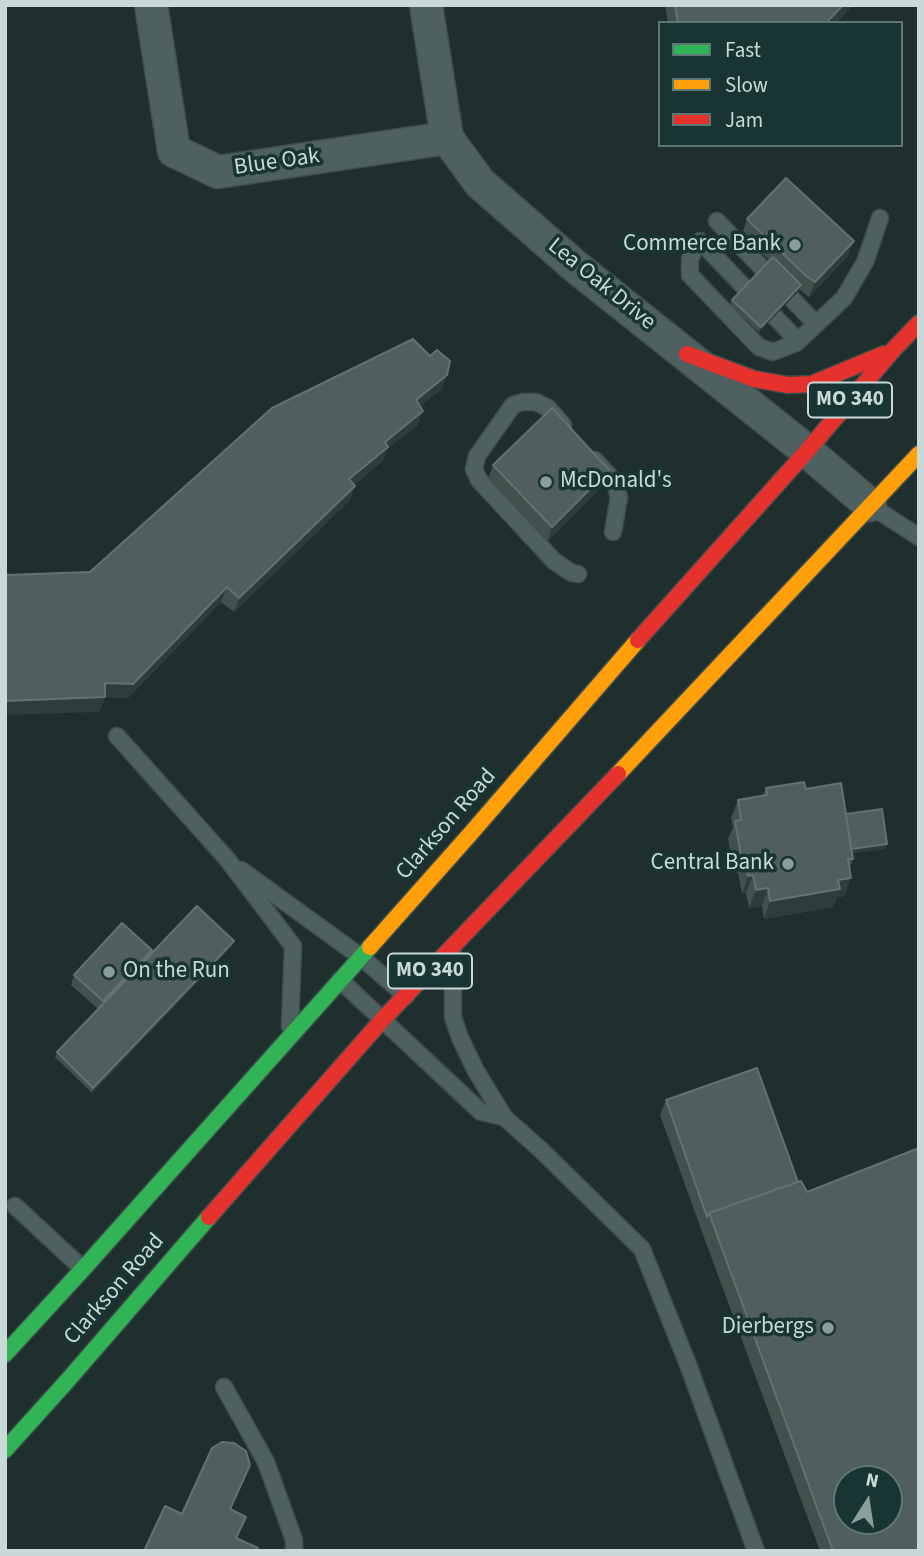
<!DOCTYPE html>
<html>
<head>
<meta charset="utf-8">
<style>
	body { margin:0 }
	#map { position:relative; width:924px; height:1556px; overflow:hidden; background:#1e2f2d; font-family:"Source Sans 3",sans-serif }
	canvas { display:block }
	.frame { position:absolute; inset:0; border:7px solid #c8d9d7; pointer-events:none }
	.legend { position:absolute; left:658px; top:21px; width:245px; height:126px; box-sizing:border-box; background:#183533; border:2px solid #5e7775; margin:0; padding:9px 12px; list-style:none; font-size:21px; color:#c8d9d7 }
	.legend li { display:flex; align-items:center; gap:14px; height:35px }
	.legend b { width:35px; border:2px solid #5e7775 }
	.north { position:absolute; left:833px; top:1465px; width:70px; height:70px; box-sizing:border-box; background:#183533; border:2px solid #5e7775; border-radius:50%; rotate:12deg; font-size:19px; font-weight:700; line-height:28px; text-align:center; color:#c8d9d7 }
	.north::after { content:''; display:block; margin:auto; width:24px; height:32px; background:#8c9e9c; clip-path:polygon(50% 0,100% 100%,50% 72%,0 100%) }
</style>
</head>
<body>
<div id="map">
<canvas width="924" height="1556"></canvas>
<div class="frame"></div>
<ul class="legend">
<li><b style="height:9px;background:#30b455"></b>Fast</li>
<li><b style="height:9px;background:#ff9f0a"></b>Slow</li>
<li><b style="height:9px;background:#e5322d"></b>Jam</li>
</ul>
<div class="north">N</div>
</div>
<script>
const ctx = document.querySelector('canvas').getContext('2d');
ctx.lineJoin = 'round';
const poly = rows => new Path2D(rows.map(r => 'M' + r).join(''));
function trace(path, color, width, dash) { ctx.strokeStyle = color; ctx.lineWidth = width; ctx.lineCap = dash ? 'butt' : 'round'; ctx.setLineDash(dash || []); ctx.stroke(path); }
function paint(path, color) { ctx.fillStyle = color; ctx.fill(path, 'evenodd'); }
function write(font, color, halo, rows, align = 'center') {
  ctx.font = font + ' "Source Sans 3",sans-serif'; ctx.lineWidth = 7; ctx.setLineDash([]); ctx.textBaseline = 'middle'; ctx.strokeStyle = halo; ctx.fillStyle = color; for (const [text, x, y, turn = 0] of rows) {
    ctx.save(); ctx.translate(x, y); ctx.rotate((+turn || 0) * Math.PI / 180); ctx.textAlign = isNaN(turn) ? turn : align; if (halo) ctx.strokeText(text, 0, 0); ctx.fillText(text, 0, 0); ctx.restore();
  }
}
const lane = poly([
	[717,221,764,270],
	[700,241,746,289],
	[697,244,690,259,690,275,759,347,773,352,796,343,844,298,865,262,880,218],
	[791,298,816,324],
	[774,316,798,341],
	[563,425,548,408,536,402,523,402,513,405,477,456,474,469,479,480,554,561,572,573,578,574],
	[595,460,614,481,619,497,613,532],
	[871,506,919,537],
	[117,736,227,859,293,946,290,1026],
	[241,870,361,957,406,996],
	[453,953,453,1017,460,1038,476,1071,504,1117,540,1149,642,1249,689,1367,756,1551],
	[340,980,481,1112,504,1117],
	[15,1206,83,1269],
	[224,1387,266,1462,294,1540,294,1551]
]);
const street = poly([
	[151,5,174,151,218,172,447,138],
	[426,5,447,138,480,183,576,267,807,451,870,505]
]);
const fast = poly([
	[5,1354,83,1269,370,947],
	[5,1450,68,1380,209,1217]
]);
const slow = poly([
	[618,774,919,454],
	[370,947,472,832,638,640]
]);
const jam = poly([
	[687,354,754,379,788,385,812,384,884,354],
	[638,640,807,451,893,350,919,323],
	[209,1217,383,1019,618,774]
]);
const wall = poly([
	[665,5,853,5,837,23,668,23],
	[747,219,848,256,809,297,800,290,759,332,730,305,732,300,770,261,742,234],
	[430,356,447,375,442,389,420,406,418,425,387,449,383,461,354,485,355,486,349,501,234,612,221,602,128,698,105,697,99,712,90,572],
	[493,465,609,470,603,485,547,542,488,479],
	[766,788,806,789,846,814,887,844,885,849,852,853,853,859,850,867,845,896,837,897,833,907,764,919,762,906,749,908,746,893,742,894,738,873,734,873,728,839,733,827,731,818,738,800,763,795],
	[234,941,232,946,92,1093,55,1057,57,1052,98,1009,71,985,74,975,152,950,150,955],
	[666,1100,919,1551,820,1551,702,1232,660,1115]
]);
const shadedWall = poly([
	[843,5,853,5,837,23,826,23],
	[854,241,848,256,809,297,815,282],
	[801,285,800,290,759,332,761,327],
	[447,375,442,389,411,414,416,400],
	[423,411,418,425,387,449,383,461,344,494,349,479,385,442],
	[609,470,603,485,547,542,552,527],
	[355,486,349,501,234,612,239,598],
	[227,587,221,602,128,698,99,697,105,683],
	[105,697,99,712,5,715,5,701],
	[887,844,885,849,842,855,844,850],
	[741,855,745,855,738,873,734,873],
	[753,875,746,893,742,894,748,876],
	[851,878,845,896,837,897,833,907,764,919,770,901,838,880],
	[768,888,762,906,749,908,756,890],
	[234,941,232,946,92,1093,93,1088],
	[152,950,148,960,100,1011,103,1001]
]);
const building = poly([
	[675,5,843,5,826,23,678,23,675,5],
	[786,178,854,241,815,282,805,275,747,219,786,178],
	[773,257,801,285,761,327,732,300,773,257],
	[413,339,430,356,437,350,450,361,447,375,416,400,423,411,385,442,388,447,349,479,355,486,239,598,227,587,133,684,105,683,105,697,5,701,5,575,90,572,272,408,413,339],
	[552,408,609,470,552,527,493,465,552,408],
	[804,782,806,789,841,783,853,859,848,859,851,878,838,880,840,889,770,901,768,888,756,890,753,875,748,876,745,855,741,855,735,821,741,820,738,800,767,795,766,788,804,782],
	[882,809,887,844,851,849,846,814,882,809],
	[197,906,234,941,93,1088,57,1052,197,906],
	[122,923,152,950,103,1001,74,975,122,923],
	[757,1068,798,1182,709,1213,707,1217,666,1100,757,1068],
	[919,1148,919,1551,833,1551,709,1213,801,1181,807,1192,919,1148],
	[847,1479,889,1479,889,1521,847,1521,847,1479],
	[222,1442,234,1443,246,1451,250,1465,230,1509,246,1517,236,1538,258,1548,257,1551,144,1551,165,1506,182,1514,212,1448,222,1442]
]);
const markers = [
	[795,245,7,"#8c9e9c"],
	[546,482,7,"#8c9e9c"],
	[788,864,7,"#8c9e9c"],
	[109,972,7,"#8c9e9c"],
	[828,1328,7,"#8c9e9c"]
];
const shields = [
	[850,400,84],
	[430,971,84]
];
const shieldNames = [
	["MO 340",850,400],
	["MO 340",430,971]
];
const streetNames = [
	["Blue Oak",277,163,-8],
	["Lea Oak Drive",601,285,39],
	["Clarkson Road",447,825,-49],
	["Clarkson Road",115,1290,-49]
];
const poiNames = [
	["Commerce Bank",781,245],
	["McDonald's",560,482,"left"],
	["Central Bank",774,864],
	["On the Run",123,972,"left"],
	["Dierbergs",814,1328]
];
trace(lane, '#3e4c4b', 19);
trace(street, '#3e4c4b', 35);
trace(fast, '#3e4c4b', 19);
trace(slow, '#3e4c4b', 19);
trace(jam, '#3e4c4b', 19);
trace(lane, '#4e6160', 16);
trace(street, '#4e6160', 32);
trace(fast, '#30b455', 16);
trace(slow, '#ff9f0a', 16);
trace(jam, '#e5322d', 16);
paint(wall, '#42504e');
paint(shadedWall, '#2e3d3b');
paint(building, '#505f5d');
trace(building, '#637270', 2);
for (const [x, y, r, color] of markers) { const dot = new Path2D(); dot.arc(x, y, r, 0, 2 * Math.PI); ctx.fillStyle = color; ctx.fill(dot); trace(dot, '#183533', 2.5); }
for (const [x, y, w] of shields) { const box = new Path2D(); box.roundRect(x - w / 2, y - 17.5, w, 35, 5); ctx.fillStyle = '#183533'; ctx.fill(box); trace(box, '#c8d9d7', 2); }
write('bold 21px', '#c8d9d7', null, shieldNames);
write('23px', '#c8d9d7', '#183533', streetNames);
write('23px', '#c8d9d7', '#183533', poiNames, 'right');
</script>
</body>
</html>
